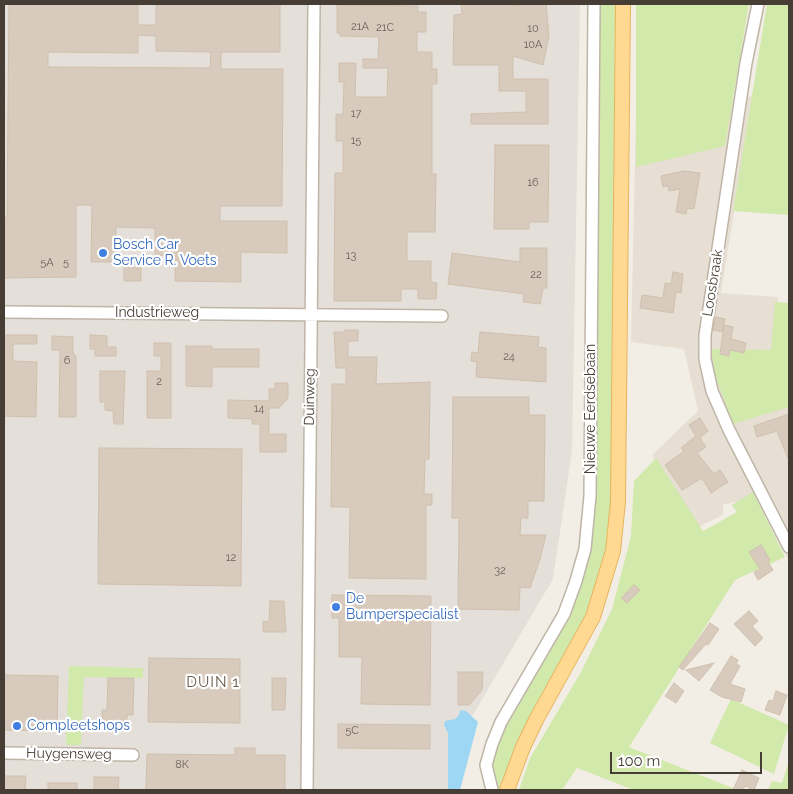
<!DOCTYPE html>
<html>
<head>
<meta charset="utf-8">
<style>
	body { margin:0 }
	#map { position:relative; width:793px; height:794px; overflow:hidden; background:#f3eee5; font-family:Raleway,sans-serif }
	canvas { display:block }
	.frame { position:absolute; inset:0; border:5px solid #463e34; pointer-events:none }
	.scale { position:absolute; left:610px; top:752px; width:152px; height:22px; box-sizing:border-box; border:2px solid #463e34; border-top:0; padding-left:6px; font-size:15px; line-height:18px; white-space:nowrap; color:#463e34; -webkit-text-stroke:4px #fff; paint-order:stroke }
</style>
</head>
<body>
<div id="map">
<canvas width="793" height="794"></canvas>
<div class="frame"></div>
<div class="scale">100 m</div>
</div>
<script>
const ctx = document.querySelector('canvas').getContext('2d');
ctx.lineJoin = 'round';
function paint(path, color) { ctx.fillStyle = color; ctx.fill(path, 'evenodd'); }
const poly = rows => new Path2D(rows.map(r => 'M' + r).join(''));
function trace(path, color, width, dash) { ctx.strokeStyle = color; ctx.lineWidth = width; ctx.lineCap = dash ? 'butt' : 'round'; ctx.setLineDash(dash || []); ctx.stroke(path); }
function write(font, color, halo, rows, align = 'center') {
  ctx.font = font + ' Raleway,sans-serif'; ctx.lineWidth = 4.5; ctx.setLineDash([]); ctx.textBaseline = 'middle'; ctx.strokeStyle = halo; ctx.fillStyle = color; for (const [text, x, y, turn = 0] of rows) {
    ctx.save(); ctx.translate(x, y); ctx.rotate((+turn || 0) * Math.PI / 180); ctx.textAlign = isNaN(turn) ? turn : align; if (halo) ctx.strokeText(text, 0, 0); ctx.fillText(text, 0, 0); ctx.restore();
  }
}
const residential = poly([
	[753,96,721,293,778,297,774,349,789,350,789,562,758,496,723,505,723,515,696,528,652,455,698,411,684,349,631,342,636,114]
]);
const industrial = poly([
	[4,4,580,4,572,451,553,579,467,725,453,790,4,790]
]);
const green = poly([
	[598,4,617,4,612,503,605,560,586,620,522,734,501,790,498,790,489,772,491,757,509,717,566,622,581,586,591,543],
	[636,4,749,4,725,146,636,167],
	[767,4,789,4,789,215,733,211],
	[775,302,789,303,789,407,733,424,715,375,711,349,771,350],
	[656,458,703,531,737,512,732,505,753,492,785,557,735,580,629,747,738,790,634,790,577,768,562,790,519,790,530,758,581,672,612,609,631,536,634,481],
	[69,666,143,668,143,678,84,677,81,745,66,745],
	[731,699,789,725,774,774,710,743],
	[789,761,789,790,768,790,772,781,782,783]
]);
const water = poly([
	[460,710,466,711,478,722,460,790,448,790,448,733,444,725,445,721,455,719,459,715]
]);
const building = poly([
	[9,4,138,4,138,25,156,25,156,4,280,4,280,52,221,52,221,69,283,69,282,206,220,206,220,221,287,221,287,253,241,252,241,282,175,281,175,256,155,255,155,228,116,227,116,262,91,262,92,205,76,205,76,277,4,278,4,217,7,217,9,4],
	[138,35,156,36,156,51,211,52,210,68,48,67,48,52,138,53,138,35],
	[461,4,513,4,513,6,523,4,546,4,549,36,543,65,513,56,513,79,548,79,548,124,471,124,471,114,526,112,526,91,499,91,499,65,453,65,454,15,462,14,461,4],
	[337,5,418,6,418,12,426,12,426,32,417,32,417,52,432,52,432,69,437,69,437,84,432,84,432,174,436,174,435,232,407,232,407,261,431,261,431,282,437,283,436,299,418,299,418,289,401,289,401,301,334,301,335,173,343,173,343,141,336,141,336,114,343,115,344,82,339,82,339,63,356,63,355,97,387,97,388,68,363,68,363,59,378,59,379,37,340,36,340,33,337,33,337,5],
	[495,145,549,145,548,222,529,222,529,229,494,229,495,145],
	[684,171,700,173,694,209,687,208,686,214,676,212,680,189,669,191,668,186,663,187,661,176,684,171],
	[520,248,547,248,547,288,543,288,540,304,523,302,524,294,448,284,452,253,520,262,520,248],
	[124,267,141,268,141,281,124,281,124,267],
	[673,272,683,274,681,293,676,292,673,313,640,308,642,295,663,298,665,283,671,284,673,272],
	[716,317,725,319,722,332,713,330,716,317],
	[724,325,733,327,731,339,746,343,744,353,730,350,729,356,720,354,724,325],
	[345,330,358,330,358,341,348,341,348,357,377,357,376,384,430,382,429,459,425,459,424,494,432,494,432,505,426,505,426,579,349,578,350,507,331,507,332,384,346,384,346,368,336,368,334,332,345,332,345,330],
	[480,332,539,337,538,347,546,348,546,382,476,377,477,362,471,361,472,352,478,353,480,332],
	[4,335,37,335,37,344,13,344,13,361,37,362,36,417,4,416,4,335],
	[90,335,107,336,107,347,116,347,116,356,95,356,95,349,90,349,90,335],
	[52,336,73,337,73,353,76,356,76,417,59,417,60,350,52,350,52,336],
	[154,343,171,343,171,418,147,418,147,371,161,371,161,356,154,356,154,343],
	[186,346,212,346,212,349,259,349,259,367,212,367,212,387,186,386,186,346],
	[100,371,125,371,123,424,114,424,113,411,105,410,105,402,100,402,100,371],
	[275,383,288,383,288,398,279,408,269,408,269,434,286,434,286,452,260,452,260,424,252,424,252,419,228,418,228,400,269,401,269,389,275,389,275,383],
	[453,397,529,397,529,415,545,415,544,501,528,501,528,518,521,518,520,535,546,535,540,559,530,588,520,587,519,610,458,609,459,518,452,518,453,397],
	[789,414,789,461,777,431,757,437,754,426,789,414],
	[700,418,708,431,700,438,706,447,697,453,714,474,720,470,728,482,711,493,702,478,682,490,665,465,684,451,681,448,696,436,689,425,700,418],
	[99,448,242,449,241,586,98,584,99,448],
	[761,545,770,560,768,562,773,570,758,580,754,572,760,569,749,552,761,545],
	[634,585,640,590,627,603,621,598,634,585],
	[332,595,431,596,430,705,361,704,362,657,339,657,339,618,332,618,332,595],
	[270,601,284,601,286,632,263,632,263,621,269,622,270,601],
	[749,611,758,621,752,626,763,638,755,646,734,624,749,611],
	[710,623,719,629,708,645,706,644,683,670,679,667,710,623],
	[731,656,738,660,736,664,740,666,730,684,745,689,741,702,722,697,710,690,731,656],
	[149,658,240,659,240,723,148,722,149,658],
	[714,663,699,681,686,670,714,663],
	[458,672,483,672,482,690,469,705,458,705,458,672],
	[4,675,58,676,57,731,4,730,4,675],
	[108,678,134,678,133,715,127,715,127,731,102,731,102,710,107,710,108,678],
	[272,678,286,678,285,710,272,710,272,678],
	[674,683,684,691,676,703,665,696,674,683],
	[776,691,787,695,780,715,765,710,769,700,773,701,776,691],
	[338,724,430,725,430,749,338,748,338,724],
	[235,748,255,748,255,755,285,755,285,790,146,790,147,754,235,755,235,748],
	[742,770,759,778,754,790,745,786,743,790,733,790,742,770],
	[4,776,26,776,25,790,4,790,4,776],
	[94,777,119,777,118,790,94,790,94,777],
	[48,783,77,783,77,790,48,790,48,783]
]);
const minor = poly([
	[758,4,746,63,705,335,705,359,712,391,729,430,789,547],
	[4,312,442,316],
	[4,753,133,755],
	[307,790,314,4],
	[492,790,486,765,492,744,501,722,564,614,576,581,585,549,590,496,594,4]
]);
const major = poly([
	[507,790,523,747,536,720,593,617,613,551,618,502,623,4]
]);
const markers = [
	[103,253,5,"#3f7fe0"],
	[336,607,5,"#3f7fe0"],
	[17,726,5,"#3f7fe0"]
];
const numberNames = [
	["21A",360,27],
	["21C",385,28],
	["10",533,29],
	["10A",533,45],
	["17",356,114],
	["15",356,141],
	["16",533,183],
	["13",351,256],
	["5A",47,263],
	["5",66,263],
	["22",536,275],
	["24",509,357],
	["6",67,361],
	["2",159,382],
	["14",259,409],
	["12",231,558],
	["32",500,571],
	["5C",352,731],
	["8K",182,765]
];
const shopNames = [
	["Bosch Car",113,245],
	["Service R. Voets",113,261],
	["De",346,599],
	["Bumperspecialist",346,615],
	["Compleetshops",27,726]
];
const streetNames = [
	["Loosbraak",713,283,-81],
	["Industrieweg",157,313],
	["Duinweg",310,397,-89],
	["Nieuwe Eerdsebaan",591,409,-90],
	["Huygensweg",69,754,1]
];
const neighbourhoodNames = [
	["DUIN 1",213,682]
];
paint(residential, '#e7dfd3');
paint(industrial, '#e5dfda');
paint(green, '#d2e9ac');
paint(water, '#9ed7f3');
paint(building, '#d8cbbd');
trace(building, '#d0c0ad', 1);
trace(minor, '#bfb5a7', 14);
trace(major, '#e8b45e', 16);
trace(minor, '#fff', 11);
trace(major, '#ffd892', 14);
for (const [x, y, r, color] of markers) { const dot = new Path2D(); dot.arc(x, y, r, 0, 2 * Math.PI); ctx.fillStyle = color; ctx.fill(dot); trace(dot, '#fff', 2); }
write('11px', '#6a6156', null, numberNames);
write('14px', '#366cbe', '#fff', shopNames, 'left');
write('14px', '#463e34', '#fff', streetNames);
ctx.letterSpacing = '1px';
write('15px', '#695b4b', '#fff', neighbourhoodNames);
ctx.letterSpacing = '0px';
</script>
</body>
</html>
